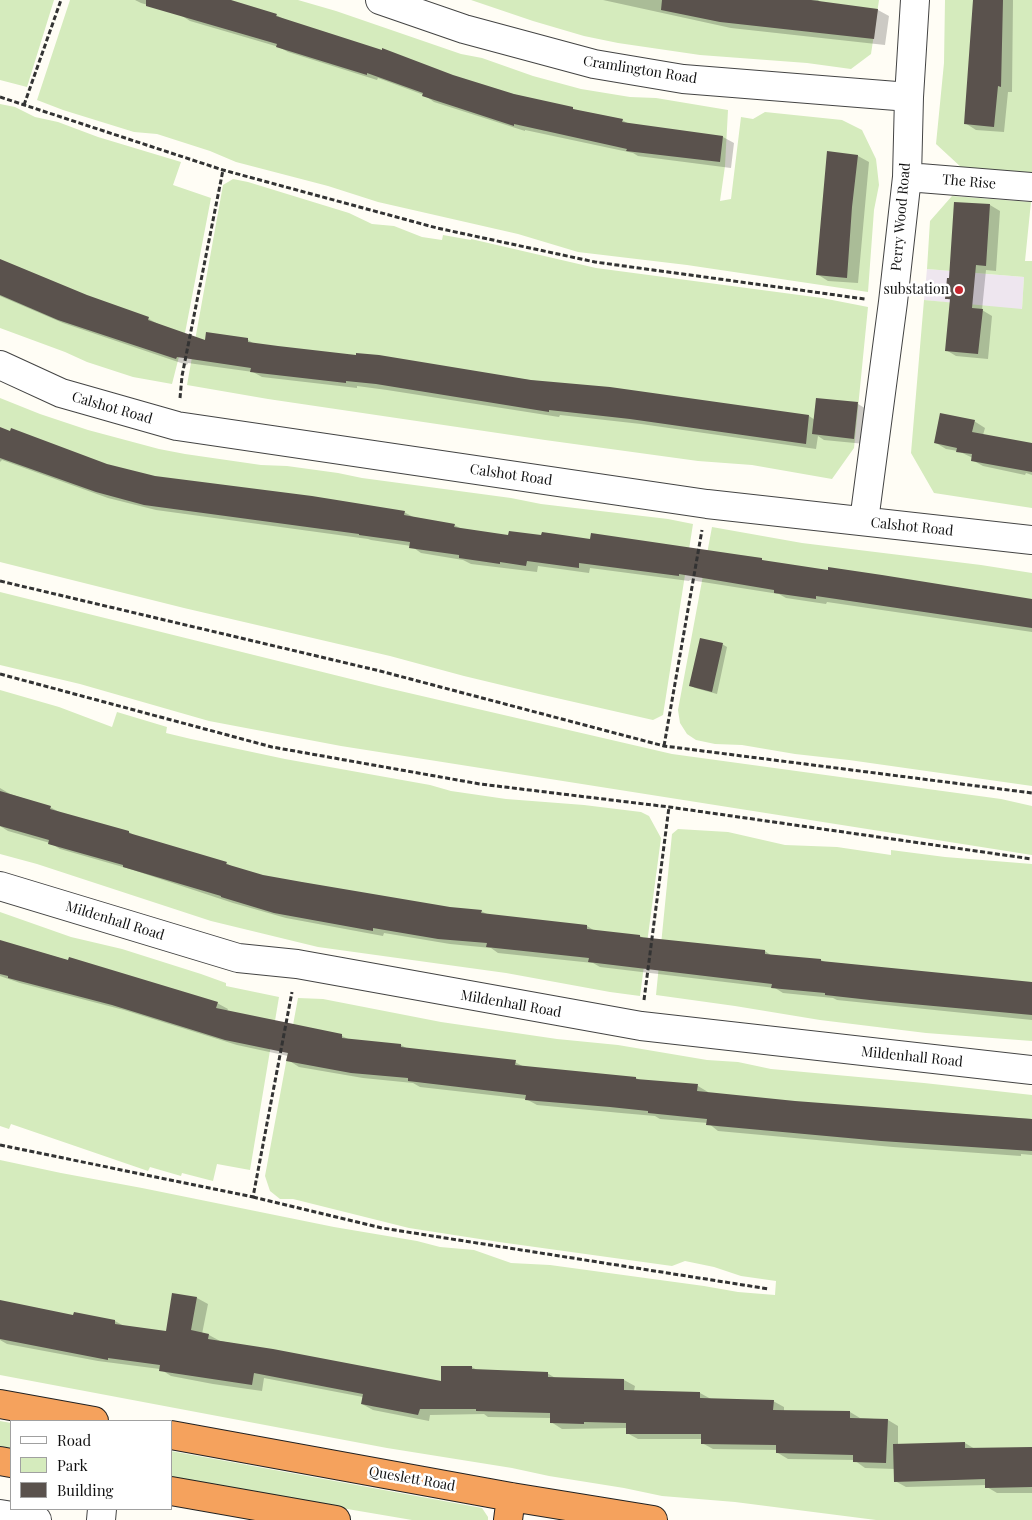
<!DOCTYPE html>
<html>
<head>
<meta charset="utf-8">
<style>
	body { margin:0 }
	#map { position:relative; width:1032px; height:1520px; overflow:hidden; background:#fffdf5; font-family:"Playfair Display",serif }
	canvas { display:block }
	.legend { position:absolute; left:10px; top:1420px; width:162px; height:90px; box-sizing:border-box; background:#fff; border:1px solid #a0a0a0; margin:0; padding:6px 9px; list-style:none; font-size:15px; color:#111 }
	.legend li { display:flex; align-items:center; gap:10px; height:25px }
	.legend b { width:25px; border:1px solid #a0a0a0 }
</style>
</head>
<body>
<div id="map">
<canvas width="1032" height="1520"></canvas>
<ul class="legend">
<li><b style="height:6px;background:#fff"></b>Road</li>
<li><b style="height:14px;background:#d5ebbd"></b>Park</li>
<li><b style="height:14px;background:#5a524d"></b>Building</li>
</ul>
</div>
<script>
const ctx = document.querySelector('canvas').getContext('2d');
ctx.lineJoin = 'round';
function paint(path, color) { ctx.fillStyle = color; ctx.fill(path, 'evenodd'); }
const poly = rows => new Path2D(rows.map(r => 'M' + r).join(''));
function trace(path, color, width, dash) { ctx.strokeStyle = color; ctx.lineWidth = width; ctx.lineCap = dash ? 'butt' : 'round'; ctx.setLineDash(dash || []); ctx.stroke(path); }
function write(font, color, halo, rows, align = 'center') {
  ctx.font = font + ' "Playfair Display",serif'; ctx.lineWidth = 5; ctx.setLineDash([]); ctx.textBaseline = 'middle'; ctx.strokeStyle = halo; ctx.fillStyle = color; for (const [text, x, y, turn = 0] of rows) {
    ctx.save(); ctx.translate(x, y); ctx.rotate((+turn || 0) * Math.PI / 180); ctx.textAlign = isNaN(turn) ? turn : align; if (halo) ctx.strokeText(text, 0, 0); ctx.fillText(text, 0, 0); ctx.restore();
  }
}
const industrial = poly([
	[927,269,1024,277,1022,310,924,300]
]);
const green = poly([
	[0,0,54,0,27,87,0,80],
	[70,0,298,0,336,11,461,54,482,58,533,76,581,89,630,97,656,98,728,110,725,166,720,201,731,199,741,117,753,119,765,112,842,120,862,130,876,159,879,185,874,210,868,292,687,265,578,252,518,234,378,202,328,186,236,162,210,151,157,134,134,132,63,110,37,100],
	[471,0,879,0,871,54,851,69,807,63,700,55,618,43,584,36,533,21],
	[945,0,1032,0,1032,174,962,168,936,144,944,63],
	[0,104,15,107,35,117,58,122,98,137,181,162,173,185,211,198,185,333,172,384,133,377,87,362,65,352,0,328],
	[233,179,248,182,349,213,372,224,394,226,422,237,442,240,443,235,471,240,471,239,596,268,822,298,868,307,854,448,832,479,752,465,698,461,545,440,268,399,187,385,223,185],
	[952,196,1031,202,1025,261,1032,261,1032,508,934,493,911,453,924,300,1022,309,1024,277,927,269,930,221],
	[0,398,40,414,88,430,159,449,185,454,261,465,287,466,338,473,362,478,511,498,541,504,668,519,693,524,663,715,653,720,539,694,464,676,390,656,184,608,0,562],
	[712,527,802,543,981,565,1032,573,1032,786,849,760,795,754,742,745,715,744,696,740,687,734,680,723,678,710],
	[0,592,383,687,672,754,1001,799,1032,806,1032,855,341,746,209,721,80,684,0,665],
	[0,690,59,707,112,727,117,712,167,727,166,733,191,739,285,759,430,785,451,791,506,799,584,805,641,812,649,816,661,838,640,996,610,992,506,973,318,947,211,921,37,864,0,854],
	[678,829,728,832,785,845,837,847,891,855,891,850,945,857,1032,864,1032,1041,926,1033,820,1020,735,1006,656,995,672,834],
	[0,912,71,937,122,949,201,974,226,983,226,986,279,997,250,1170,217,1164,213,1181,182,1173,181,1176,150,1167,148,1171,11,1124,9,1129,0,1126],
	[298,998,323,999,441,1022,557,1039,618,1045,707,1060,738,1062,771,1069,924,1083,1032,1095,1032,1520,876,1520,735,1502,662,1496,624,1488,549,1476,512,1468,387,1448,0,1375,0,1160,61,1173,142,1188,334,1227,417,1241,440,1247,474,1250,511,1263,550,1265,704,1286,738,1292,775,1295,776,1281,741,1276,714,1267,685,1261,672,1266,499,1242,409,1228,293,1199,280,1199,270,1191,265,1176],
	[0,1421,11,1423,11,1448,0,1446],
	[171,1451,482,1508,488,1517,488,1520,412,1520,171,1479]
]);
const shadow = poly([
	[135,0,225,0,276,15,286,20,480,86,573,109,577,111,622,120,631,125,723,137,734,143,731,168,638,156,633,153,525,130,525,131,434,102,424,95,378,78,377,80,288,52,279,47,190,21,179,14,141,3],
	[603,0,818,0,822,3,878,10,889,16,885,45,731,28],
	[974,0,1013,0,1012,92,1008,92,1004,132,976,130,965,123],
	[828,152,858,156,869,162,858,283,828,281,817,274],
	[990,205,1000,211,996,271,986,270,982,310,992,316,988,359,956,356,946,350,951,301,946,298,950,279],
	[0,260,86,297,149,319,160,325,206,341,248,340,256,345,809,416,815,420,858,404,868,410,865,444,824,440,818,436,816,449,641,424,560,415,559,417,387,390,357,386,357,388,262,377,253,372,188,363,187,365,63,323,0,296],
	[974,421,985,428,983,435,1032,444,1032,475,1026,473,1025,475,983,466,972,460,973,458,958,451,946,449,936,443],
	[0,428,106,465,155,477,404,512,415,518,454,525,462,529,509,536,592,540,762,560,766,562,1032,600,1032,632,827,602,826,604,786,598,779,594,690,580,689,581,590,568,589,573,538,566,537,572,471,564,463,560,421,553,411,546,371,540,368,539,156,510,108,498,2,460,0,462],
	[722,644,727,647,717,694,695,688,690,685],
	[0,788,10,794,50,807,61,813,129,832,135,836,226,863,235,868,263,876,450,908,481,911,489,915,587,926,595,931,640,936,645,939,765,951,772,956,821,960,825,962,1032,983,1032,1020,837,1000,833,998,783,993,775,988,600,967,593,963,498,953,491,948,450,944,384,933,383,936,286,918,233,903,130,869,60,849,50,843,8,831,0,826],
	[0,941,217,1003,228,1009,227,1011,342,1036,350,1040,401,1045,408,1049,515,1062,526,1068,636,1078,640,1080,698,1086,708,1092,708,1093,795,1102,1032,1119,1032,1155,1021,1154,1021,1156,893,1147,718,1131,708,1123,660,1119,655,1116,621,1113,537,1105,526,1099,420,1087,413,1083,363,1078,299,1067,288,1060,288,1056,237,1045,124,1010,20,983,0,976],
	[173,1294,197,1298,208,1304,202,1334,209,1335,220,1341,442,1383,472,1367,477,1370,547,1373,557,1379,624,1380,635,1386,634,1391,700,1393,711,1399,773,1401,784,1407,784,1411,850,1412,860,1418,888,1420,898,1426,898,1445,965,1443,975,1449,1032,1449,1032,1493,997,1493,987,1487,987,1485,906,1487,895,1481,895,1469,865,1468,854,1460,788,1459,778,1453,778,1450,713,1449,702,1443,702,1439,638,1439,627,1433,627,1428,562,1429,551,1422,551,1418,488,1417,484,1414,430,1415,429,1421,373,1410,362,1404,363,1397,264,1378,262,1391,213,1384,171,1376,160,1369,98,1361,7,1344,0,1340,0,1302,74,1316,115,1321,124,1326,167,1332]
]);
const building = poly([
	[146,0,231,0,277,14,276,16,382,50,382,48,453,75,514,94,573,107,573,109,623,119,622,122,723,136,720,162,626,151,627,149,546,131,514,124,514,126,422,96,423,93,367,73,367,75,276,47,277,44,146,6],
	[662,0,811,0,878,9,874,39,720,22,661,10],
	[973,0,1003,0,1001,87,998,86,994,127,964,124],
	[827,151,858,155,852,207,847,278,816,275],
	[954,202,990,204,986,266,976,265,972,308,983,309,978,354,945,351,950,299,945,299,947,278,949,278],
	[0,259,87,295,149,317,148,320,205,340,206,332,248,338,248,342,278,346,356,355,356,353,379,355,531,380,610,387,809,415,806,444,630,419,549,410,549,412,376,384,346,381,346,383,250,372,251,368,177,357,176,359,58,320,0,295],
	[816,398,858,402,854,439,812,434],
	[940,413,975,420,972,432,1032,443,1032,472,971,461,972,454,956,452,957,448,934,443],
	[0,427,10,431,11,428,107,464,155,476,312,496,405,511,404,515,455,524,454,527,508,535,509,531,541,535,542,532,590,539,591,533,741,555,762,558,762,560,828,570,828,567,882,575,1032,599,1032,628,816,596,816,599,774,593,774,590,679,574,679,576,579,563,579,568,527,561,526,566,500,562,500,564,459,558,459,555,409,548,410,542,359,535,359,534,144,505,96,492,0,458],
	[700,638,723,643,712,692,689,686],
	[0,791,51,806,50,809,129,831,129,833,227,862,226,864,263,875,302,882,450,907,482,910,481,913,587,925,587,929,640,935,640,937,765,950,765,954,821,959,821,961,1032,982,1032,1015,879,1001,825,995,825,993,771,988,772,984,588,962,589,958,486,947,487,943,438,939,373,928,373,931,274,913,221,897,221,896,123,867,123,865,48,844,49,840,0,826],
	[0,940,68,960,69,957,218,1002,216,1008,342,1034,342,1038,401,1044,401,1047,516,1060,515,1065,636,1077,636,1079,698,1084,697,1091,795,1101,1032,1119,1032,1151,881,1141,706,1125,707,1119,648,1113,648,1111,610,1107,525,1100,526,1095,408,1081,408,1078,351,1073,286,1061,288,1053,225,1040,112,1005,8,978,8,976,0,974],
	[172,1293,197,1297,191,1330,209,1334,208,1339,273,1349,441,1381,441,1366,472,1366,472,1369,548,1372,548,1377,624,1379,624,1390,700,1392,700,1398,774,1400,773,1410,850,1411,850,1418,888,1419,886,1463,853,1462,853,1455,776,1453,776,1445,701,1444,701,1434,626,1434,626,1423,584,1422,584,1424,550,1423,550,1413,476,1411,476,1409,420,1409,418,1415,361,1404,363,1394,254,1373,252,1385,159,1371,160,1365,108,1358,108,1360,0,1339,0,1300,73,1315,74,1312,115,1320,115,1324,166,1331],
	[965,1442,965,1448,1032,1447,1032,1487,985,1488,985,1479,894,1482,893,1444]
]);
const path = poly([
	[0,97,223,170,437,228,595,262,865,299],
	[24,105,61,0],
	[180,398,182,376,223,170],
	[0,581,380,671,664,746,1032,793],
	[0,674,272,747,480,784,669,807,1032,859],
	[664,746,702,530],
	[644,1000,669,807],
	[0,1145,253,1197,292,992],
	[253,1197,382,1228,769,1289]
]);
const street = poly([
	[380,0,464,29,594,64,683,79,909,97],
	[907,177,1032,187],
	[0,365,61,393,177,426,707,504,1032,540],
	[864,521,893,302,907,177,909,97,915,0],
	[0,886,238,958,297,964,641,1026,1032,1070],
	[0,1514,37,1520],
	[101,1520,102,1509]
]);
const highway = poly([
	[0,1404,94,1421],
	[171,1435,511,1497,653,1520],
	[0,1461,11,1463],
	[171,1491,336,1520],
	[508,1520,511,1497]
]);
const markers = [
	[959,290,5,"#c4262e"]
];
const streetNames = [
	["Cramlington Road",640,70,9],
	["The Rise",969,182,5],
	["Perry Wood Road",901,217,-85],
	["Calshot Road",112,408,16],
	["Calshot Road",511,475,8],
	["Calshot Road",912,527,6],
	["Mildenhall Road",115,921,17],
	["Mildenhall Road",511,1004,10],
	["Mildenhall Road",912,1057,6],
	["Queslett Road",412,1479,10]
];
const poiNames = [
	["substation",949,290]
];
paint(industrial, '#eee6ef');
paint(green, '#d5ebbd');
paint(shadow, '#0003');
paint(building, '#5a524d');
trace(street, '#444', 30);
trace(highway, '#222', 30);
trace(path, '#333', 3, [5, 2.5]);
trace(street, '#fff', 28);
trace(highway, '#f5a25d', 28);
for (const [x, y, r, color] of markers) { const dot = new Path2D(); dot.arc(x, y, r, 0, 2 * Math.PI); ctx.fillStyle = color; ctx.fill(dot); trace(dot, '#fff', 2); }
write('14px', '#111', '#fff', streetNames);
write('14px', '#111', '#fff', poiNames, 'right');
</script>
</body>
</html>
